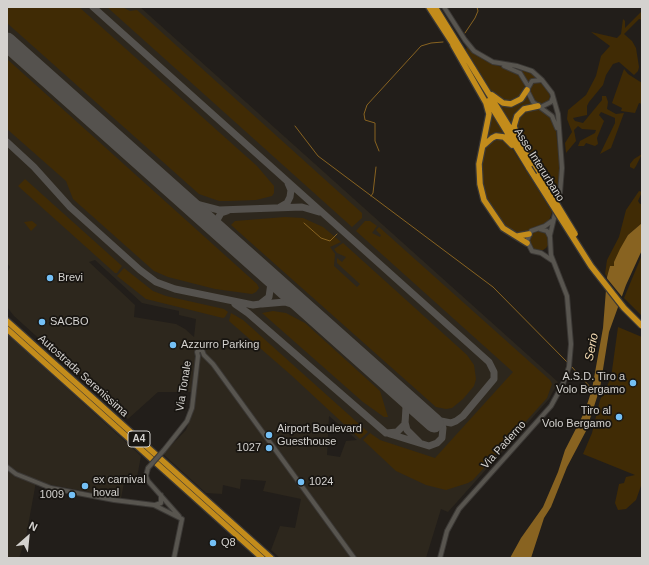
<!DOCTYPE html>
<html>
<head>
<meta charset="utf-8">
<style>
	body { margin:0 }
	#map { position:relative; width:649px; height:565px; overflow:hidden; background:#221e1a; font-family:Helvetica,sans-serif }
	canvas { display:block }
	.frame { position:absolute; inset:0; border:8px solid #d4d2cf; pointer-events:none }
	.north { position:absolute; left:8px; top:517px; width:40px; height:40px; -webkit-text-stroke:3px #181511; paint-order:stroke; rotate:27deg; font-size:11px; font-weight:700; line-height:16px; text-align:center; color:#d4d2cf }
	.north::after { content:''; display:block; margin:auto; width:14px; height:18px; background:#d4d2cf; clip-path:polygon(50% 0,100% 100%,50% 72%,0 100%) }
</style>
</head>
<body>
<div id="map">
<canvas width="649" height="565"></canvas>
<div class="frame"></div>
<div class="north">N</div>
</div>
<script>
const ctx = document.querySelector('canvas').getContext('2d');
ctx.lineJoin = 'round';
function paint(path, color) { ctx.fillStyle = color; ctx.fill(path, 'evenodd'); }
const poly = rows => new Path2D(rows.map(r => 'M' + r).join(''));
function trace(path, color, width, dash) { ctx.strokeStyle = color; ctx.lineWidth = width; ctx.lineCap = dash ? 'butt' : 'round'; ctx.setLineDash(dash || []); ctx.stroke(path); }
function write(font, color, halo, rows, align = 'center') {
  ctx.font = font + ' Helvetica,sans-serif'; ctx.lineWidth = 3.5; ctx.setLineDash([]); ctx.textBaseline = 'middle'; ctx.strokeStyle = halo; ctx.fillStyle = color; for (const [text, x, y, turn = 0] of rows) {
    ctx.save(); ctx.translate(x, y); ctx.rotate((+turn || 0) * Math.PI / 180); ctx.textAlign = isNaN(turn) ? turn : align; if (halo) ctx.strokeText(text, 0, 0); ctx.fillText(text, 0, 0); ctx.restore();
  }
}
const built = poly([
	[7,7,140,7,558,382,549,399,448,512,441,509,426,558,280,558,271,550,280,526,295,528,301,499,263,491,266,481,241,479,240,489,223,485,222,494,206,493,163,454,186,430,193,412,195,392,158,392,128,419,14,316,7,307,7,273,10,267,7,263],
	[95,260,142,303,179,311,179,315,196,319,194,337,185,329,176,324,134,317,135,305,89,262],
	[329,416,357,440,346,441,340,457,327,455],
	[7,334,141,456,136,483,124,483,121,498,36,482,26,537,19,558,7,558]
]);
const green = poly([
	[7,7,79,7,257,166,274,186,274,193,272,196,256,200,229,201,219,201,199,194,7,23],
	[107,7,122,7,130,11,137,10,362,213,362,218,352,227],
	[642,11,642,20,639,19,624,34,632,41,636,48,639,67,638,71,634,75,619,62,613,64,606,75,603,85,589,102,587,106,587,115,573,118,575,121,583,123,602,100,602,96,606,96,608,102,607,109,616,114,624,113,611,148,600,154,615,123,615,118,601,112,599,115,604,121,597,138,598,144,595,146,586,143,584,146,578,146,580,141,595,133,596,130,582,129,578,126,574,130,576,141,566,153,565,143,572,132,567,119,568,110,586,95,596,76,601,56,610,46,591,32,617,38,621,34,623,19,625,21,625,28],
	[467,46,486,61,507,69,520,76,525,85,523,96,509,103,495,97,466,50],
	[7,59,257,284,259,288,256,292,252,294,215,289,168,277,154,271,73,199,66,181,7,129],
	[516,67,527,71,537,77,527,82],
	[624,69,628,74,642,83,642,104,639,103,635,113,621,111,622,108,612,103],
	[538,82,542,84,549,92,550,97,547,104,540,105,534,100,530,92,532,83],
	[526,95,533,105,523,108,513,128,496,101,511,106,520,103],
	[538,109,544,112,552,120,556,131,560,166,559,187,556,200,516,131,516,121,519,116,525,110],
	[490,110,508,138,502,136,487,140],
	[493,139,503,139,510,145,552,212,549,221,545,225,534,227,526,233,516,234,503,227,488,203,482,181,481,165,486,144],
	[642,154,636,166,634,169,630,167,630,164,634,159],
	[25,179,122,266,117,273,115,273,18,186],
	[639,191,642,192,638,201,640,204,642,204,642,223,628,235,615,266,610,266,607,277,605,274,607,260,619,237,626,210],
	[285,217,303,218,323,227,341,242,330,247,335,254,334,266,357,287,360,284,337,263,337,258,342,262,346,257,337,253,334,249,343,243,467,355,474,365,476,379,474,386,463,399,452,408,446,409,436,407,231,225,235,221],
	[32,221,37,225,31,231,24,222],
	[365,221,370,221,377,226,372,233,380,237,381,235,376,230,379,227,550,380,552,384,547,398,473,480,468,483,446,490,426,485,396,471,363,440,370,433,380,440,435,458,513,372,356,231],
	'529 241a10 10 0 1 1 20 0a10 10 0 1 1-20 0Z',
	[642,255,642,316,624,298],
	[124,268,153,291,166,296,224,309,228,312,225,317,223,318,146,299,117,276],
	[273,311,286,313,305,323,380,391,388,417,384,417,363,402,262,313],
	[231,313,243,320,368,432,360,439,291,375,229,321],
	[618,327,642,337,642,483,636,500,626,509,618,510,615,503,619,484,624,483,626,477,635,475,583,454,592,433,600,400,611,378]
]);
const water = poly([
	[642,223,642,250,626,285,609,332,600,388,586,431,567,467,551,507,544,518,531,558,510,558,521,538,543,507,558,472,565,450,585,411,592,389,603,328,607,277,610,266,614,266,614,262,620,249,628,235]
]);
const pier = poly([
	[605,276,623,298,620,306,604,287]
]);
const stream = poly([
	[465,33,475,18,478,11,477,7],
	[295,126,318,156,493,287,567,362],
	[379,151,375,141,375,123,365,120,364,114,367,105,421,46,431,43,443,42],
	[371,196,373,193,376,167],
	[304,223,321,238,330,241,337,234],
	[571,366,592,389]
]);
const taxiway = poly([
	[93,7,489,362,494,372,494,379,463,416,456,421,451,423,436,420],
	[7,142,34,167,70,207,140,270,156,282,175,289,253,305,260,304,269,297,271,283,267,275],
	[171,189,196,204,219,210,302,207,319,212],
	[280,207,287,203,290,197,291,190,288,183],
	[219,232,217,220,221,213,227,211],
	[235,304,248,313,386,433,397,432,405,424,406,407,402,395],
	[262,304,285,302,303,308,310,313],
	[405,422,407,430,419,442],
	[390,434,429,446,437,443,442,438,443,428,439,422,429,417,409,399]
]);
const runway = poly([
	[7,42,434,423]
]);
const minor = poly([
	[444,7,465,40,474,51,493,62,517,66,532,71,542,80,552,93,558,114,562,168,560,193,550,235],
	[504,66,520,73,528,86],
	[542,80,532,81,527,90,533,102,552,116,557,128],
	[541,107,551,102,553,97],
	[552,221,545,226,531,231,527,241,532,251,541,253,553,261],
	[164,450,187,421,192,408,198,356,197,352,199,350,202,350,204,355,213,364,354,558],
	[7,467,16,474,51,488,114,500,154,505,182,519],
	[148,468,146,476,148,481,179,516],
	[155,505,161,503,161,495],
	[174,558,182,519],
	[440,558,447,531,459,509,551,406,563,384,569,367,571,344,567,296,551,255,550,237,547,231,540,229]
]);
const highway = poly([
	[429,7,455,47],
	[435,7,539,175],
	[453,45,486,103,489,114,479,164,480,184,484,200,503,228,527,243],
	[492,95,503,103,511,104,521,99,527,90],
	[488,101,529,168],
	[517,135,514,126,517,116,524,109,538,106],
	[483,146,492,138,496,136,504,137,512,145],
	[518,236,529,234],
	[7,321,271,558],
	[7,329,262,558]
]);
const minorBridge = poly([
	[148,468,164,450]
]);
const highwayBridge = poly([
	[529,168,591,266,624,308,642,326],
	[539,175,575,234]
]);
const markers = [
	[50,278,4,"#74c0f6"],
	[42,322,4,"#74c0f6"],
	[173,345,4,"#74c0f6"],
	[633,383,4,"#74c0f6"],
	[619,417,4,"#74c0f6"],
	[269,435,4,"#74c0f6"],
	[269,448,4,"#74c0f6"],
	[301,482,4,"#74c0f6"],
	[85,486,4,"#74c0f6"],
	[72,495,4,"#74c0f6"],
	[213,543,4,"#74c0f6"]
];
const shields = [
	[139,439,22]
];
const shieldNames = [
	["A4",139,439]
];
const streetNames = [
	["Asse Interurbano",539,165,58],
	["Autostrada Serenissima",83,376,42],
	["Via Tonale",184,386,-81],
	["Via Paderno",504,445,-48]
];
const poiNames = [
	["Brevi",58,278],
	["SACBO",50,322],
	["Azzurro Parking",181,345],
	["A.S.D. Tiro a",625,377,"right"],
	["Volo Bergamo",625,390,"right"],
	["Tiro al",611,411,"right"],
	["Volo Bergamo",611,424,"right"],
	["Airport Boulevard",277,429],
	["Guesthouse",277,442],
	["1027",261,448,"right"],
	["ex carnival",93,480],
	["hoval",93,493],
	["1024",309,482],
	["1009",64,495,"right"],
	["Q8",221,543]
];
const waterNames = [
	["Serio",592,347,-79]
];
paint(built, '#2d271d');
paint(green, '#402b05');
paint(water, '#886321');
paint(pier, '#221e1a');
trace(stream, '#886321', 1);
trace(taxiway, '#55524e', 7);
trace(runway, '#55524e', 19);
trace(minor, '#3b3835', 6);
trace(highway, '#3b3835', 8);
trace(minor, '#58554f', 4);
trace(highway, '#c38c1b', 5.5);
trace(minorBridge, '#3b3835', 6, []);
trace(highwayBridge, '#3b3835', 8, []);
trace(minorBridge, '#58554f', 4);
trace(highwayBridge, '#c38c1b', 5.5);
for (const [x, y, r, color] of markers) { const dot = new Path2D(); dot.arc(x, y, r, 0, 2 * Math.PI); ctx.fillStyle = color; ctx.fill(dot); trace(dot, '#181511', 1.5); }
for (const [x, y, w] of shields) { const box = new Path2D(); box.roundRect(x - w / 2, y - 8, w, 16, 3); ctx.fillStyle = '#181511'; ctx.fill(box); trace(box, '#d4d2cf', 1); }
write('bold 10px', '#d4d2cf', null, shieldNames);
write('11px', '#d4d2cf', '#181511', streetNames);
write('11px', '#d4d2cf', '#181511', poiNames, 'left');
write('italic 12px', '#f6ddb5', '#181511', waterNames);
</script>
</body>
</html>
